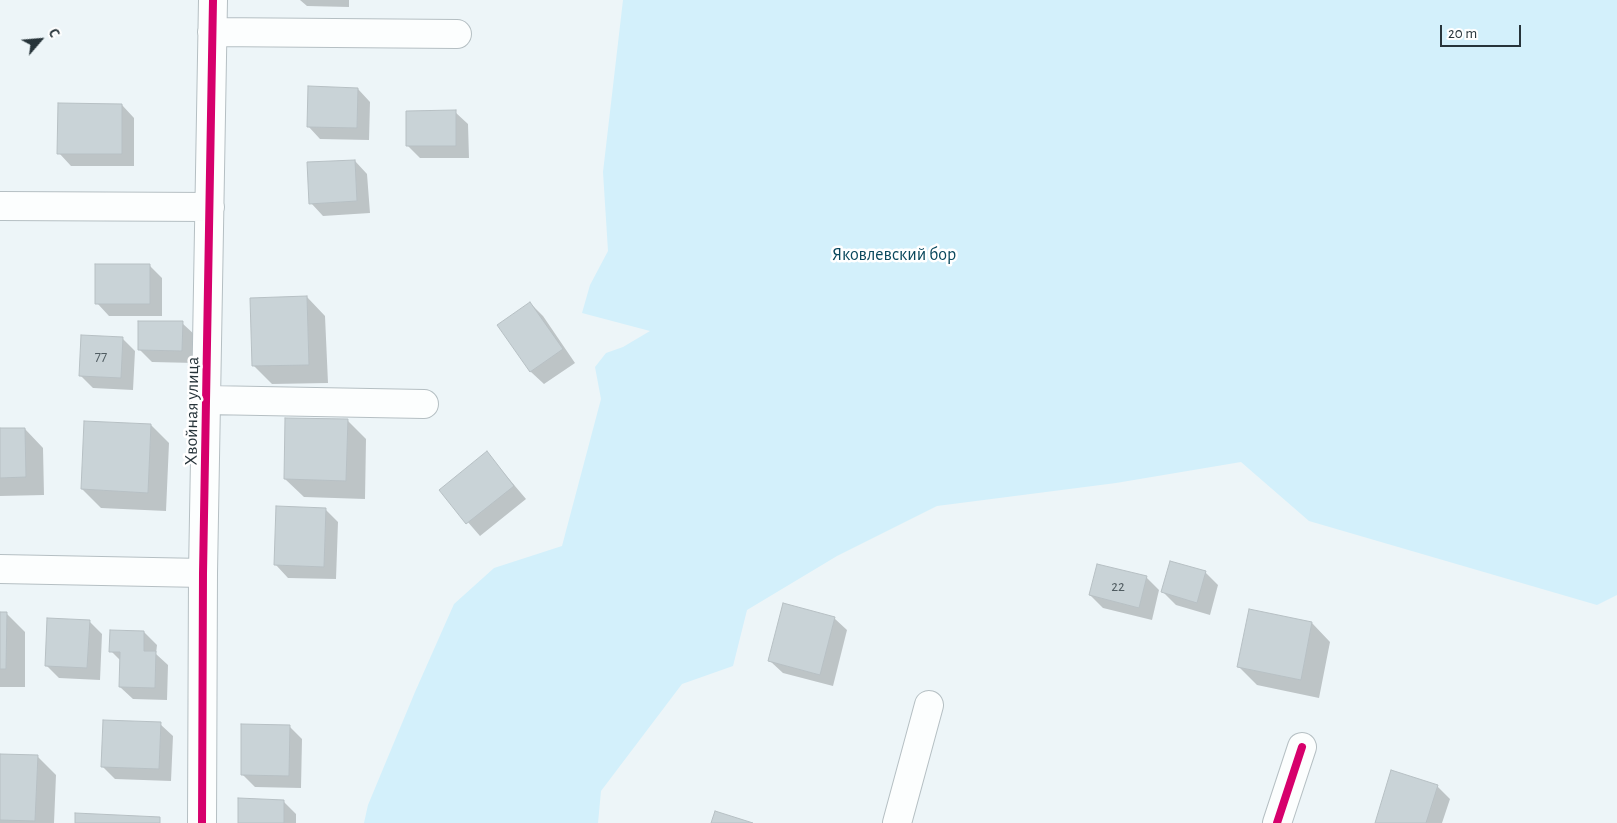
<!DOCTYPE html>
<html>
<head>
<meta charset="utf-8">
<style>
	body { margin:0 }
	#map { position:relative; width:1617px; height:823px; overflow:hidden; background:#edf5f8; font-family:"Alegreya Sans",sans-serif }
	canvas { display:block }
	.north { position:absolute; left:15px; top:15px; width:50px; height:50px; -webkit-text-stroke:4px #fff; paint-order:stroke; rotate:63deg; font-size:14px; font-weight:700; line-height:20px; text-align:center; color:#27343a }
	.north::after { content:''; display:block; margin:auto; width:18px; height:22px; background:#27343a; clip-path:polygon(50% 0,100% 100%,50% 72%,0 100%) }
	.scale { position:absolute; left:1440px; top:25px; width:81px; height:22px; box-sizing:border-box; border:2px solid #27343a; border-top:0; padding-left:6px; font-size:15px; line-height:18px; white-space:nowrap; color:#27343a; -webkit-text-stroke:4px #fff; paint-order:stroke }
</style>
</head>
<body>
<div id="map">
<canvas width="1617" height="823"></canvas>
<div class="north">С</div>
<div class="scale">20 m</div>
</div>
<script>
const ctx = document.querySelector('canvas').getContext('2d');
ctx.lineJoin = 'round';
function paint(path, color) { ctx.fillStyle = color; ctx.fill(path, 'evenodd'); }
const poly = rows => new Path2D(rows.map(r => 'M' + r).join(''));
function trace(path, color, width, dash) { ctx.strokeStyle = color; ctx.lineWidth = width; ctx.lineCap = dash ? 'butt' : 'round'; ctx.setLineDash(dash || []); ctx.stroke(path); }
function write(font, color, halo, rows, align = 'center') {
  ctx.font = font + ' "Alegreya Sans",sans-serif'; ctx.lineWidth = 5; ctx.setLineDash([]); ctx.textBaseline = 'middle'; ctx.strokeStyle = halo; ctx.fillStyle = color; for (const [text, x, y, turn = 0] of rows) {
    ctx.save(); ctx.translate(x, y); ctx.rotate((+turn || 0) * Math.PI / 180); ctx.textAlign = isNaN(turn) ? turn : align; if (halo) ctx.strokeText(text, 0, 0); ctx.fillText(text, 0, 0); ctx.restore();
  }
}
const green = poly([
	[623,0,1617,0,1617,595,1597,605,1309,521,1241,462,1116,483,937,506,837,556,747,610,733,666,682,684,601,791,598,823,364,823,368,805,415,692,454,604,494,568,562,546,601,399,595,367,606,353,623,347,650,331,582,313,590,285,608,251,603,172]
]);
const shadow = poly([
	[300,0,349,0,349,7,307,6],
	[358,89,370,102,369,140,320,139,308,126],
	[122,105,134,118,134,166,71,166,59,153],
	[455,112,468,124,469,158,420,158,408,146],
	[355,161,367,174,370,213,323,216,311,203],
	[150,266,162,278,162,316,109,316,97,303],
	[307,297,325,316,328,383,272,384,254,366],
	[530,303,543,316,575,363,544,384,531,372,499,325],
	[182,323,195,335,195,363,152,362,140,350],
	[122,338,135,351,133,390,93,388,81,376],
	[347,420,366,439,365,499,304,497,285,479],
	[151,425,169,443,166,511,101,508,82,489],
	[0,429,25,429,43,448,44,495,0,496],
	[487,453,526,499,480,536,440,490],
	[325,509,338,522,336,579,288,578,276,565],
	[1205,572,1218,585,1210,615,1176,605,1163,592],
	[1146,577,1159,590,1152,620,1103,608,1090,595],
	[1250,610,1312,623,1330,642,1319,698,1257,685,1238,666],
	[0,613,6,613,25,632,25,687,0,687],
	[834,618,847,630,833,686,783,673,770,661],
	[89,621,102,634,100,680,59,678,46,665],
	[144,632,157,645,156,654,168,665,167,700,133,699,120,687,121,661,111,651],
	[160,724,173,736,171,781,115,779,103,767],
	[289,726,302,739,301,788,255,787,242,774],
	[0,755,37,756,56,775,54,823,0,823],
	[1437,786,1450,799,1442,823,1376,823],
	[283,801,296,814,296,823,239,823]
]);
const building = poly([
	[308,86,358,88,357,128,307,127,308,86],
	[58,103,122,104,122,154,57,154,58,103],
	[456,110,456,146,406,146,406,111,456,110],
	[355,160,357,201,309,204,307,162,355,160],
	[95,264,150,264,150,304,95,304,95,264],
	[307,296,309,365,252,366,250,298,307,296],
	[530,302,563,349,530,372,497,325,530,302],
	[138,321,183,321,182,351,138,350,138,321],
	[81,335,123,337,121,378,79,376,81,335],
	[285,418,348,419,346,481,284,479,285,418],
	[84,421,151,424,148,493,81,489,84,421],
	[0,428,25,428,26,477,0,478,0,428],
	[487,451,514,486,466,524,439,490,487,451],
	[276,506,326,508,324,567,274,565,276,506],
	[1170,561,1206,571,1197,603,1161,592,1170,561],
	[1097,564,1147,576,1139,608,1089,595,1097,564],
	[783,603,835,617,820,675,768,661,783,603],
	[1249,609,1312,622,1301,680,1237,667,1249,609],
	[0,612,7,612,6,669,0,669,0,612],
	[47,618,90,620,87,668,45,666,47,618],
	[110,630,144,631,144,651,156,651,155,688,119,687,120,652,109,652,110,630],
	[103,720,161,722,159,769,101,767,103,720],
	[241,724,290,725,289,776,241,775,241,724],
	[0,754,38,755,35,821,0,820,0,754],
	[1391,770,1438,785,1426,823,1375,823,1391,770],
	[238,798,284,800,284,823,238,823,238,798],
	[715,811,753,823,711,823,715,811],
	[75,813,160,817,160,823,75,823,75,813]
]);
const minor = poly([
	[212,32,457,34],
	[0,206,210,207],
	[207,400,424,404],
	[0,569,203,573],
	[202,823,203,573,213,0],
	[897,823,929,705],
	[1277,823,1302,747]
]);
const cycleway = poly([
	[202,823,203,573,213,0],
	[1277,823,1302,747]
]);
const numberNames = [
	["77",101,356],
	["22",1118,586]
];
const parkNames = [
	["Яковлевский бор",894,255]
];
const streetNames = [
	["Хвойная улица",192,411,-89]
];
paint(green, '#d3f0fb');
paint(shadow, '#0003');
paint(building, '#c9d3d7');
trace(building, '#b7c0c4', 1);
trace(minor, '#b5bfc3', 30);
trace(minor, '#fcfefe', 28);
trace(cycleway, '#d6006c', 8);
write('15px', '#505c61', null, numberNames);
write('18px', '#0a485d', '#fff', parkNames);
write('18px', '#27343a', '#fff', streetNames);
</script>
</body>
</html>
